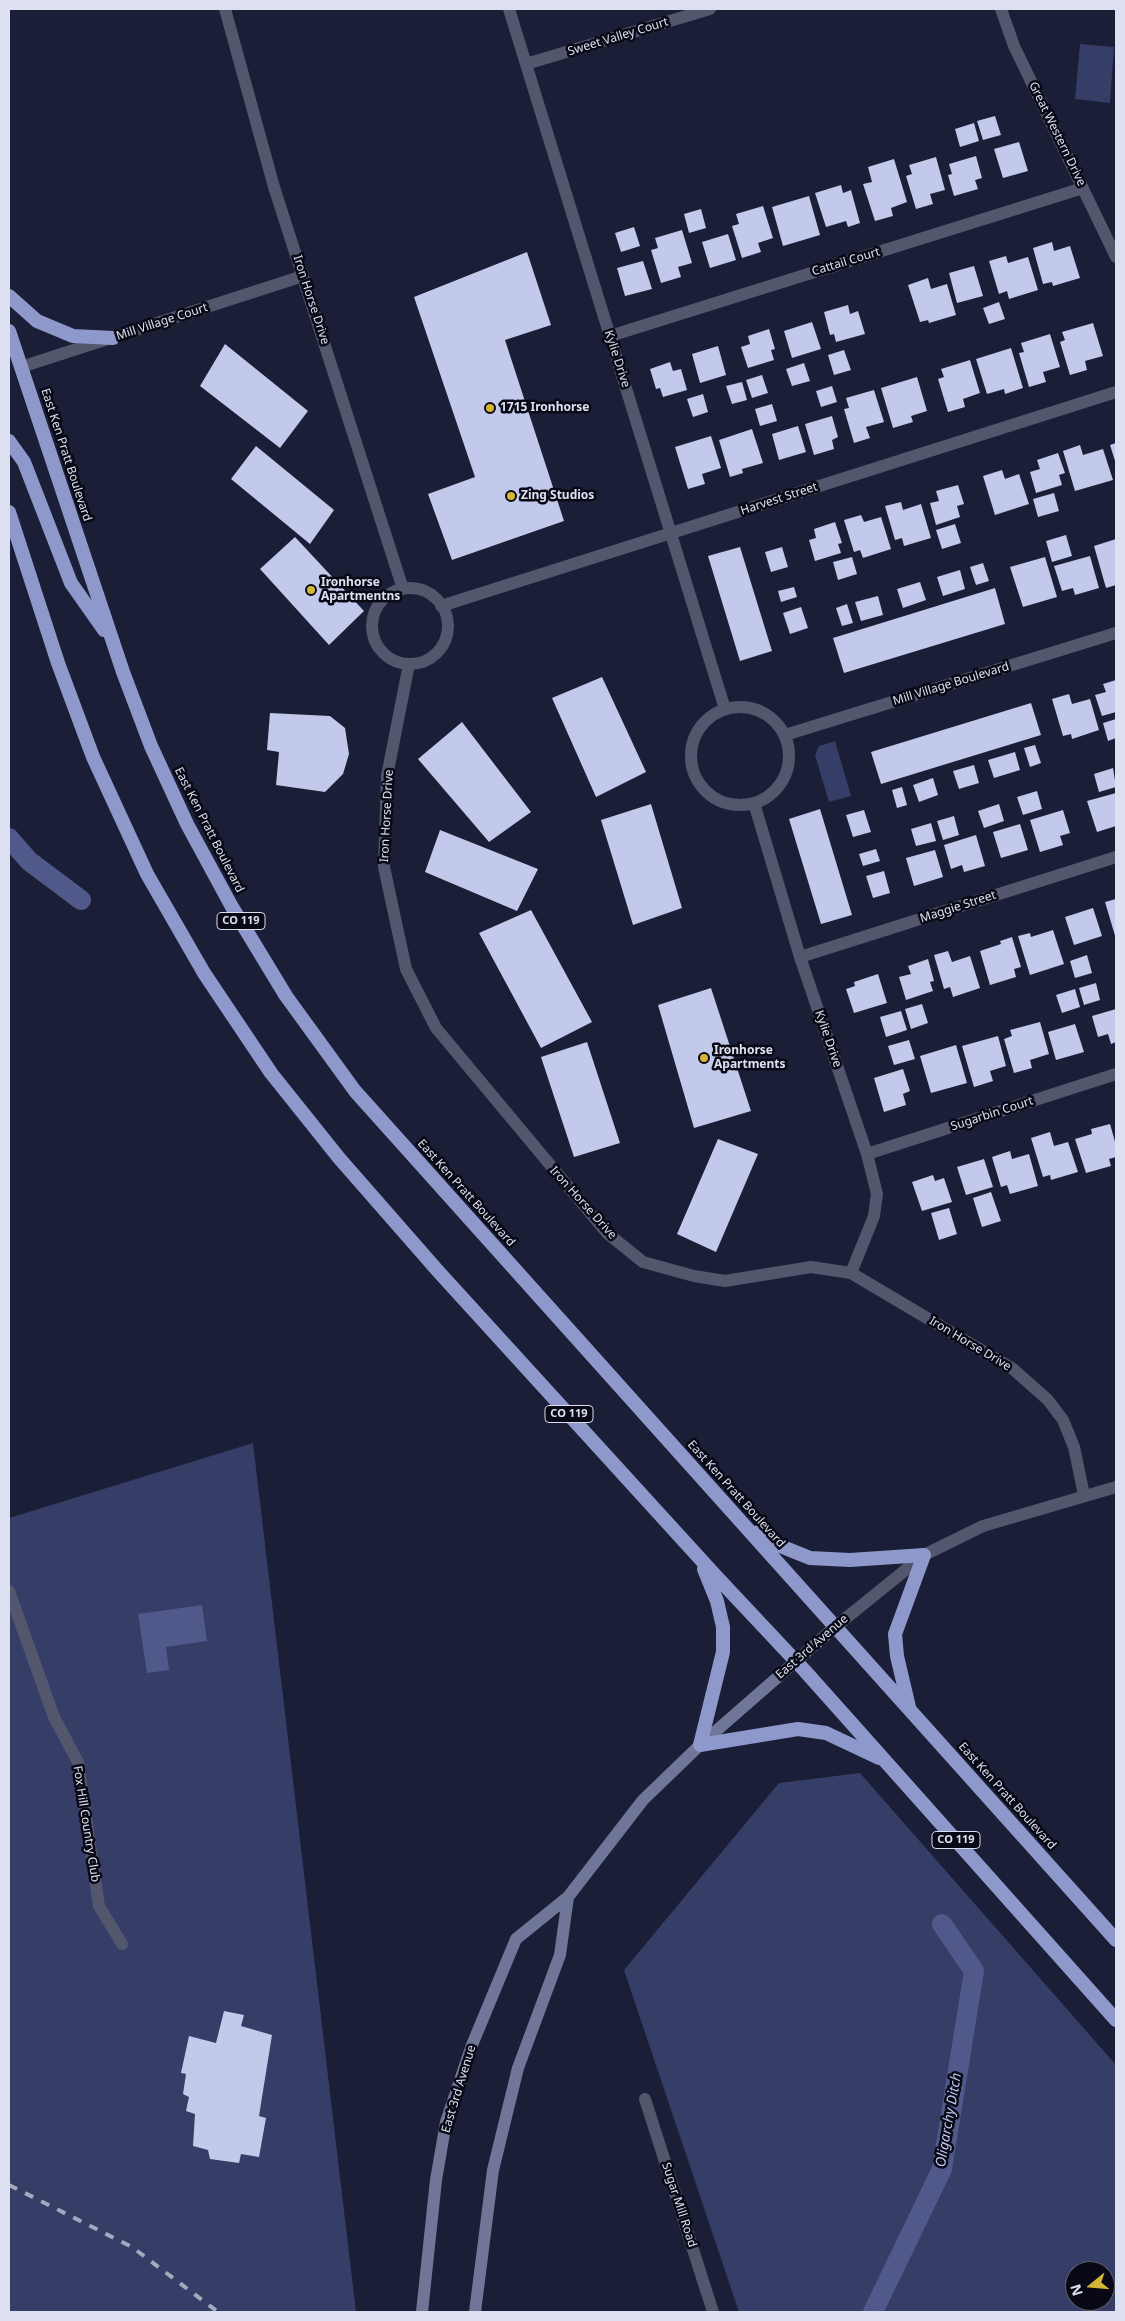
<!DOCTYPE html>
<html>
<head>
<meta charset="utf-8">
<style>
	body { margin:0 }
	#map { position:relative; width:1125px; height:2321px; overflow:hidden; background:#1a1e36; font-family:"Noto Sans",sans-serif }
	canvas { display:block }
	.frame { position:absolute; inset:0; border:10px solid #dce0f1; pointer-events:none }
	.north { position:absolute; left:1065px; top:2261px; width:50px; height:50px; box-sizing:border-box; background:#080914; border:1px solid #5d5f6c; border-radius:50%; rotate:253deg; font-size:14px; font-weight:700; line-height:20px; text-align:center; color:#dce0f1 }
	.north::after { content:''; display:block; margin:auto; width:18px; height:22px; background:#d3b635; clip-path:polygon(50% 0,100% 100%,50% 72%,0 100%) }
</style>
</head>
<body>
<div id="map">
<canvas width="1125" height="2321"></canvas>
<div class="frame"></div>
<div class="north">N</div>
</div>
<script>
const ctx = document.querySelector('canvas').getContext('2d');
ctx.lineJoin = 'round';
function paint(path, color) { ctx.fillStyle = color; ctx.fill(path, 'evenodd'); }
const poly = rows => new Path2D(rows.map(r => 'M' + r).join(''));
function trace(path, color, width, dash) { ctx.strokeStyle = color; ctx.lineWidth = width; ctx.lineCap = dash ? 'butt' : 'round'; ctx.setLineDash(dash || []); ctx.stroke(path); }
function write(font, color, halo, rows, align = 'center') {
  ctx.font = font + ' "Noto Sans",sans-serif'; ctx.lineWidth = 5; ctx.setLineDash([]); ctx.textBaseline = 'middle'; ctx.strokeStyle = halo; ctx.fillStyle = color; for (const [text, x, y, turn = 0] of rows) {
    ctx.save(); ctx.translate(x, y); ctx.rotate((+turn || 0) * Math.PI / 180); ctx.textAlign = isNaN(turn) ? turn : align; if (halo) ctx.strokeText(text, 0, 0); ctx.fillText(text, 0, 0); ctx.restore();
  }
}
const green = poly([
	[1080,44,1114,47,1110,103,1075,99],
	[835,741,851,796,829,802,815,755,819,746],
	[253,1443,356,2312,9,2312,9,1518],
	[860,1773,1116,2065,1116,2312,739,2312,624,1970,779,1783],
	[1075,2271,1105,2271,1105,2301,1075,2301]
]);
const water = poly([
	[202,1605,207,1641,166,1647,169,1670,147,1673,138,1614]
]);
const canal = poly([
	[9,838,29,861,81,900],
	[873,2312,942,2169,974,1971,942,1924]
]);
const building = poly([
	[995,116,1001,135,983,140,977,121],
	[974,123,979,141,960,147,955,129],
	[1019,142,1028,171,1003,178,994,149],
	[976,156,982,178,975,180,978,189,954,196,948,175,952,174,949,164],
	[936,157,945,190,930,194,933,204,916,209,906,176,912,174,909,165],
	[894,159,907,202,891,208,893,216,875,221,863,184,872,182,868,167],
	[841,185,843,193,851,190,860,223,848,227,846,221,826,227,815,193],
	[809,196,820,235,783,246,772,207],
	[763,206,773,238,758,243,761,252,742,258,732,226,739,224,736,214],
	[701,209,706,228,689,233,684,214],
	[634,227,640,246,621,252,615,233],
	[682,230,692,263,678,267,681,277,661,283,651,250,658,248,655,238],
	[728,234,736,260,710,268,702,242],
	[1052,242,1054,251,1070,246,1080,278,1053,286,1052,282,1043,284,1033,248],
	[527,252,551,325,505,340,564,521,452,560,428,494,475,477,414,297],
	[1006,256,1008,263,1028,257,1038,290,1009,299,1007,291,999,294,989,261],
	[643,261,652,289,625,296,617,268],
	[974,266,983,296,957,303,949,273],
	[928,278,931,289,947,284,956,315,929,323,928,320,920,322,908,285],
	[999,302,1005,319,989,324,983,308],
	[848,305,850,314,858,311,865,334,836,342,834,334,830,335,824,312],
	[812,322,821,349,792,358,784,331],
	[1093,323,1103,356,1085,361,1087,370,1070,375,1060,342,1065,340,1062,332],
	[769,329,775,349,771,350,774,360,748,368,741,347,750,344,748,336],
	[1050,334,1060,367,1043,372,1046,382,1029,387,1019,353,1024,352,1021,343],
	[225,344,308,411,280,448,200,386],
	[718,346,726,375,700,383,692,354],
	[1011,348,1023,388,1005,394,1004,389,987,394,976,359],
	[844,350,851,370,834,375,828,355],
	[970,360,980,393,963,399,965,407,948,412,938,379,944,377,941,369],
	[670,362,673,371,681,369,687,390,663,397,660,388,656,389,650,369],
	[804,363,810,381,792,386,786,369],
	[762,375,768,393,752,398,746,380],
	[917,377,927,411,911,416,913,422,893,428,881,388],
	[742,382,747,400,732,404,726,386],
	[832,386,837,402,821,407,816,391],
	[874,390,884,422,866,427,870,438,854,443,844,409,849,408,846,398],
	[703,394,708,412,693,417,687,399],
	[772,404,777,421,760,426,755,409],
	[832,416,838,437,832,440,834,449,814,455,805,424],
	[798,426,806,452,779,460,772,434],
	[752,429,763,463,742,469,743,473,730,477,719,440],
	[711,436,721,468,702,474,705,484,688,489,675,447],
	[1116,443,1116,464,1110,445],
	[1080,445,1083,455,1103,449,1113,480,1075,491,1063,451],
	[256,446,334,510,310,544,231,479],
	[1058,453,1065,473,1059,475,1062,485,1036,493,1030,472,1040,469,1037,460],
	[1002,470,1005,479,1019,474,1029,504,995,515,983,476],
	[958,485,964,504,957,506,960,517,936,525,930,503,939,501,936,491],
	[1054,493,1059,511,1038,517,1033,499],
	[901,502,903,510,921,504,931,538,904,546,902,538,895,540,885,506],
	[861,515,864,522,881,517,891,549,863,558,860,550,854,552,844,520],
	[835,522,842,543,838,544,841,553,815,561,809,540,816,538,814,529],
	[955,524,961,543,942,549,936,530],
	[1066,535,1072,556,1052,562,1046,541],
	[295,537,364,611,329,645,260,569],
	[1116,539,1116,585,1106,588,1094,546],
	[740,547,772,651,740,661,708,556],
	[782,547,788,567,771,572,765,552],
	[1090,556,1099,588,1075,595,1073,588,1062,591,1054,566],
	[852,557,857,574,838,580,833,562],
	[1045,557,1057,597,1023,607,1010,567],
	[983,563,989,581,976,585,970,567],
	[960,570,965,589,943,596,937,577],
	[920,582,926,600,903,608,897,589],
	[794,587,797,597,781,602,778,591],
	[995,588,1005,624,844,673,833,638],
	[878,596,883,615,861,621,855,602],
	[847,604,853,623,842,626,836,608],
	[801,607,808,628,790,634,783,613],
	[602,677,646,772,596,797,552,698],
	[1116,680,1116,712,1102,716,1095,695,1106,692,1103,684],
	[1069,694,1072,704,1090,699,1099,730,1072,739,1071,734,1063,736,1052,699],
	[1031,703,1041,735,881,784,871,752],
	[270,713,330,716,345,728,349,754,343,774,325,792,276,785,279,752,267,750],
	[1116,719,1116,738,1108,741,1103,723],
	[462,722,531,812,489,842,418,759],
	[1035,745,1041,763,1030,767,1024,748],
	[1015,752,1020,770,994,778,988,760],
	[974,765,979,783,959,789,953,771],
	[1113,768,1116,787,1099,792,1094,774],
	[933,778,938,795,919,802,913,785],
	[902,787,907,805,897,808,892,790],
	[1037,791,1042,809,1023,815,1017,797],
	[1116,793,1116,826,1097,832,1087,801],
	[651,804,682,908,633,925,601,820],
	[999,804,1004,821,984,828,978,811],
	[820,809,852,915,821,924,789,819],
	[864,810,871,832,853,837,846,815],
	[1063,810,1070,833,1060,836,1063,845,1040,852,1030,820],
	[954,816,959,835,943,840,937,821],
	[931,823,936,841,916,846,911,829],
	[1020,824,1028,850,1001,858,993,832],
	[440,830,538,869,517,911,425,872],
	[976,835,985,866,964,872,962,865,951,869,944,845],
	[876,849,880,861,863,866,859,854],
	[935,850,943,877,914,886,906,858],
	[884,871,890,893,873,898,866,876],
	[1116,899,1116,939,1105,902],
	[1093,908,1102,936,1074,945,1065,917],
	[531,910,592,1022,541,1048,479,933],
	[1053,930,1064,964,1030,975,1018,936,1030,933,1031,937],
	[1012,937,1021,967,1014,969,1016,977,990,985,980,951,1001,944,1000,941],
	[948,951,952,962,970,956,980,988,953,997,950,987,944,989,934,955],
	[1087,955,1092,973,1075,978,1070,961],
	[928,959,934,981,930,982,933,991,906,1000,899,977,911,974,908,966],
	[878,974,887,1003,854,1013,846,989,855,986,854,982],
	[1096,983,1100,1000,1084,1005,1079,988],
	[711,988,751,1111,694,1128,658,1005],
	[1075,989,1080,1007,1062,1013,1056,995],
	[922,1004,928,1023,911,1029,905,1009],
	[1116,1009,1116,1042,1111,1044,1108,1034,1098,1037,1092,1016],
	[901,1011,907,1030,886,1037,880,1017],
	[1040,1022,1049,1054,1030,1060,1032,1068,1014,1073,1004,1039,1012,1036,1010,1030],
	[1075,1024,1084,1052,1056,1060,1048,1032],
	[998,1036,1006,1066,990,1071,993,1081,974,1087,962,1046],
	[909,1040,915,1059,894,1065,888,1046],
	[587,1042,620,1143,574,1157,541,1057],
	[956,1045,967,1083,931,1093,920,1056],
	[903,1069,910,1091,903,1094,906,1105,884,1112,874,1078],
	[1110,1124,1116,1145,1116,1157,1109,1159,1111,1166,1086,1173,1075,1139,1092,1134,1091,1129],
	[1050,1132,1054,1146,1068,1142,1078,1172,1051,1180,1050,1175,1043,1177,1031,1138],
	[718,1139,758,1154,716,1252,677,1234],
	[1010,1151,1012,1159,1029,1154,1038,1186,1010,1194,1007,1185,1001,1187,992,1157],
	[984,1159,993,1187,966,1195,957,1167],
	[933,1175,935,1181,944,1178,952,1202,922,1211,912,1182],
	[991,1192,1001,1221,982,1227,973,1198],
	[949,1208,957,1234,939,1240,931,1213],
	[224,2011,244,2015,241,2026,272,2035,259,2116,266,2118,259,2157,241,2154,239,2163,210,2159,208,2150,193,2146,195,2114,186,2111,189,2097,183,2094,186,2074,181,2073,189,2036,216,2043]
]);
const minor = poly([
	[225,9,274,187,403,589],
	[509,9,725,709],
	[1001,9,1014,46,1116,257],
	[526,64,710,9],
	[610,336,1083,188],
	[21,367,303,276],
	'372 626a38 38 0 1 1 76 0a38 38 0 1 1-76 0Z',
	[441,606,1116,392],
	[409,664,387,776,384,867,406,969,436,1028,607,1233,643,1262,694,1276,725,1281,811,1267,851,1273,1013,1369,1048,1400,1063,1420,1074,1447,1084,1495],
	'691 756a49 49 0 1 1 98 0a49 49 0 1 1-98 0Z',
	[785,735,1116,633],
	[754,803,800,957,867,1154,877,1194,874,1216,851,1273],
	[800,957,1116,857],
	[867,1154,1116,1074],
	[9,1591,54,1717,78,1762,99,1906,122,1944],
	[835,1627,924,1555,983,1526,1116,1487],
	[645,2099,713,2312]
]);
const secondary = poly([
	[422,2312,436,2180,446,2122,472,2045,516,1939,568,1897,643,1800,700,1745,835,1627],
	[475,2312,493,2170,518,2068,560,1955,568,1897]
]);
const trunk = poly([
	[9,296,37,321,73,336,113,338],
	[9,331,123,672,151,746,187,824,232,907,286,996,355,1091,1116,1940],
	[9,441,24,462,71,583,104,630],
	[9,512,58,663,93,757,147,874,204,973,271,1073,339,1158,437,1270,714,1574,805,1671,1116,2020],
	[758,1532,773,1543,810,1558,850,1560,924,1555,895,1634,897,1656,909,1707],
	[704,1569,717,1601,723,1627,723,1652,700,1745,798,1729,826,1733,879,1758]
]);
const rail = poly([
	[9,2185,132,2247,218,2312]
]);
const markers = [
	[490,408,5,"#d3b635"],
	[511,496,5,"#d3b635"],
	[311,590,5,"#d3b635"],
	[704,1058,5,"#d3b635"]
];
const shields = [
	[241,921,48],
	[569,1414,48],
	[956,1840,48]
];
const shieldNames = [
	["CO 119",241,921],
	["CO 119",569,1414],
	["CO 119",956,1840]
];
const streetNames = [
	["Sweet Valley Court",618,37,-17],
	["Great Western Drive",1057,134,64],
	["Cattail Court",846,262,-17],
	["Iron Horse Drive",311,300,72],
	["Mill Village Court",162,322,-18],
	["Kylie Drive",617,359,72],
	["East Ken Pratt Boulevard",66,455,72],
	["Harvest Street",779,499,-18],
	["Mill Village Boulevard",951,684,-17],
	["Iron Horse Drive",387,816,-87],
	["East Ken Pratt Boulevard",209,830,63],
	["Maggie Street",958,907,-18],
	["Kylie Drive",828,1039,71],
	["Sugarbin Court",992,1114,-18],
	["East Ken Pratt Boulevard",466,1193,48],
	["Iron Horse Drive",583,1203,48],
	["Iron Horse Drive",970,1344,31],
	["East Ken Pratt Boulevard",736,1494,48],
	["East 3rd Avenue",812,1647,-41],
	["East Ken Pratt Boulevard",1007,1796,48],
	["Fox Hill Country Club",86,1824,81],
	["East 3rd Avenue",459,2089,-73],
	["Sugar Mill Road",679,2205,72]
];
const poiNames = [
	["1715 Ironhorse",500,408],
	["Zing Studios",521,496],
	["Ironhorse",321,583],
	["Apartmentns",321,597],
	["Ironhorse",714,1051],
	["Apartments",714,1065]
];
const waterNames = [
	["Oligarchy Ditch",949,2120,-80]
];
paint(green, '#363d67');
paint(water, '#505989');
trace(canal, '#505989', 20);
paint(building, '#c2c9ea');
trace(minor, '#53576d', 12);
trace(secondary, '#6f7698', 12);
trace(trunk, '#8e98ca', 14);
trace(rail, '#a5a9bc', 4, [9, 9]);
for (const [x, y, r, color] of markers) { const dot = new Path2D(); dot.arc(x, y, r, 0, 2 * Math.PI); ctx.fillStyle = color; ctx.fill(dot); trace(dot, '#080914', 2); }
for (const [x, y, w] of shields) { const box = new Path2D(); box.roundRect(x - w / 2, y - 8.5, w, 17, 4); ctx.fillStyle = '#080914'; ctx.fill(box); trace(box, '#dce0f1', 1); }
write('bold 11px', '#dce0f1', null, shieldNames);
write('12px', '#dce0f1', '#080914', streetNames);
write('bold 12px', '#dce0f1', '#080914', poiNames, 'left');
write('italic 14px', '#c1cbf9', '#080914', waterNames);
</script>
</body>
</html>
